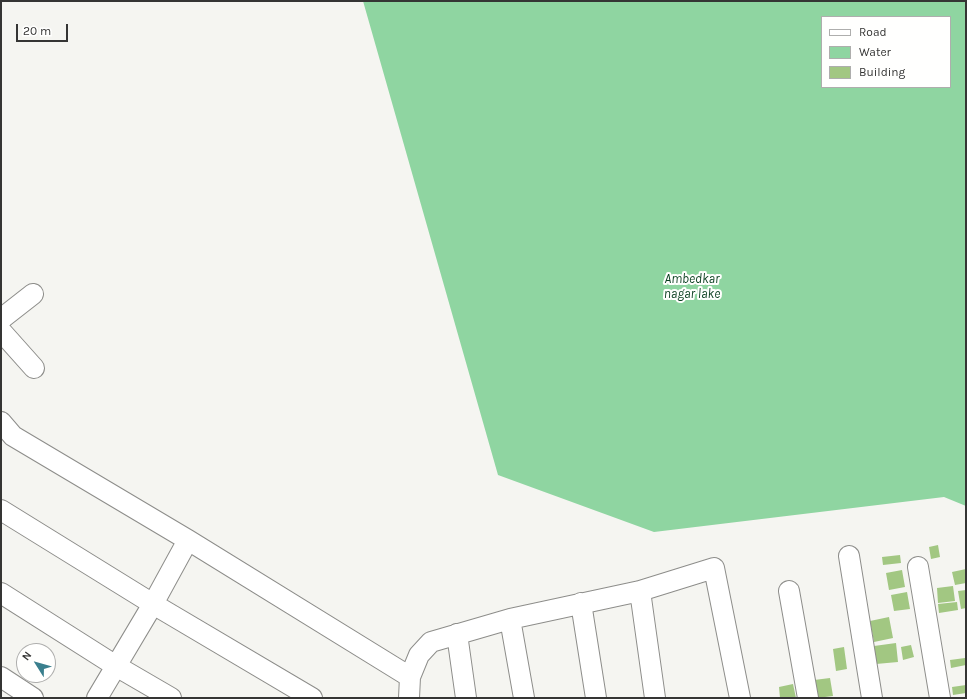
<!DOCTYPE html>
<html>
<head>
<meta charset="utf-8">
<style>
	body { margin:0 }
	#map { position:relative; width:967px; height:699px; overflow:hidden; background:#f5f5f1; font-family:Karla,sans-serif }
	canvas { display:block }
	.frame { position:absolute; inset:0; border:2px solid #353534; pointer-events:none }
	.legend { position:absolute; left:821px; top:16px; width:130px; height:72px; box-sizing:border-box; background:#fffffe; border:1px solid #aeaead; margin:0; padding:5px 7px; list-style:none; font-size:12px; color:#353534 }
	.legend li { display:flex; align-items:center; gap:8px; height:20px }
	.legend b { width:20px; border:1px solid #aeaead }
	.north { position:absolute; left:16px; top:643px; width:40px; height:40px; box-sizing:border-box; background:#fffffe; border:1px solid #aeaead; border-radius:50%; rotate:307deg; font-size:11px; font-weight:700; line-height:16px; text-align:center; color:#353534 }
	.north::after { content:''; display:block; margin:auto; width:14px; height:18px; background:#3a7f8d; clip-path:polygon(50% 0,100% 100%,50% 72%,0 100%) }
	.scale { position:absolute; left:16px; top:24px; width:52px; height:18px; box-sizing:border-box; border:2px solid #353534; border-top:0; padding-left:5px; font-size:12px; line-height:14px; white-space:nowrap; color:#353534; -webkit-text-stroke:3px #fffffe; paint-order:stroke }
</style>
</head>
<body>
<div id="map">
<canvas width="967" height="699"></canvas>
<div class="frame"></div>
<ul class="legend">
<li><b style="height:5px;background:#fff"></b>Road</li>
<li><b style="height:11px;background:#8fd5a1"></b>Water</li>
<li><b style="height:11px;background:#a2c782"></b>Building</li>
</ul>
<div class="north">N</div>
<div class="scale">20 m</div>
</div>
<script>
const ctx = document.querySelector('canvas').getContext('2d');
ctx.lineJoin = 'round';
function paint(path, color) { ctx.fillStyle = color; ctx.fill(path, 'evenodd'); }
const poly = rows => new Path2D(rows.map(r => 'M' + r).join(''));
function trace(path, color, width, dash) { ctx.strokeStyle = color; ctx.lineWidth = width; ctx.lineCap = dash ? 'butt' : 'round'; ctx.setLineDash(dash || []); ctx.stroke(path); }
function write(font, color, halo, rows, align = 'center') {
  ctx.font = font + ' Karla,sans-serif'; ctx.lineWidth = 4; ctx.setLineDash([]); ctx.textBaseline = 'middle'; ctx.strokeStyle = halo; ctx.fillStyle = color; for (const [text, x, y, turn = 0] of rows) {
    ctx.save(); ctx.translate(x, y); ctx.rotate((+turn || 0) * Math.PI / 180); ctx.textAlign = isNaN(turn) ? turn : align; if (halo) ctx.strokeText(text, 0, 0); ctx.fillText(text, 0, 0); ctx.restore();
  }
}
const water = poly([
	[363,1,966,1,966,506,944,497,654,532,498,475],
	[822,17,950,17,950,87,822,87]
]);
const building = poly([
	[938,545,940,557,931,559,929,547],
	[900,555,901,563,883,565,882,557],
	[966,569,966,583,955,585,952,572],
	[902,570,905,587,889,590,886,573],
	[953,586,955,601,938,603,937,588],
	[966,590,966,608,961,609,958,591],
	[907,592,910,609,894,611,891,595],
	[957,602,958,610,939,613,938,604],
	[889,617,893,638,874,642,870,621],
	[896,643,898,662,876,664,874,646],
	[911,645,914,657,903,660,901,647],
	[844,647,847,669,836,671,833,649],
	[965,658,966,665,951,668,950,660],
	[830,678,833,696,817,698,814,680],
	[793,684,796,698,780,698,779,687],
	[966,685,966,693,953,695,952,687]
]);
const minor = poly([
	[1,319,33,294],
	[1,331,34,368],
	[1,422,13,436,188,540,410,677],
	[1,510,153,604,312,698],
	[849,556,872,698],
	[918,567,940,698],
	[640,591,655,698],
	[789,591,808,698],
	[1,593,116,666,171,698],
	[581,603,596,698],
	[510,619,524,698],
	[457,634,466,698],
	[1,677,33,698],
	[97,698,153,604,188,540],
	[409,698,410,677,419,655,431,642,510,619,640,591,714,568,740,698]
]);
const waterNames = [
	["Ambedkar",692,279],
	["nagar lake",692,294]
];
paint(water, '#8fd5a1');
paint(building, '#a2c782');
trace(minor, '#8d8d8a', 22);
trace(minor, '#fff', 20);
write('italic 13px', '#083e1e', '#fffffe', waterNames);
</script>
</body>
</html>
